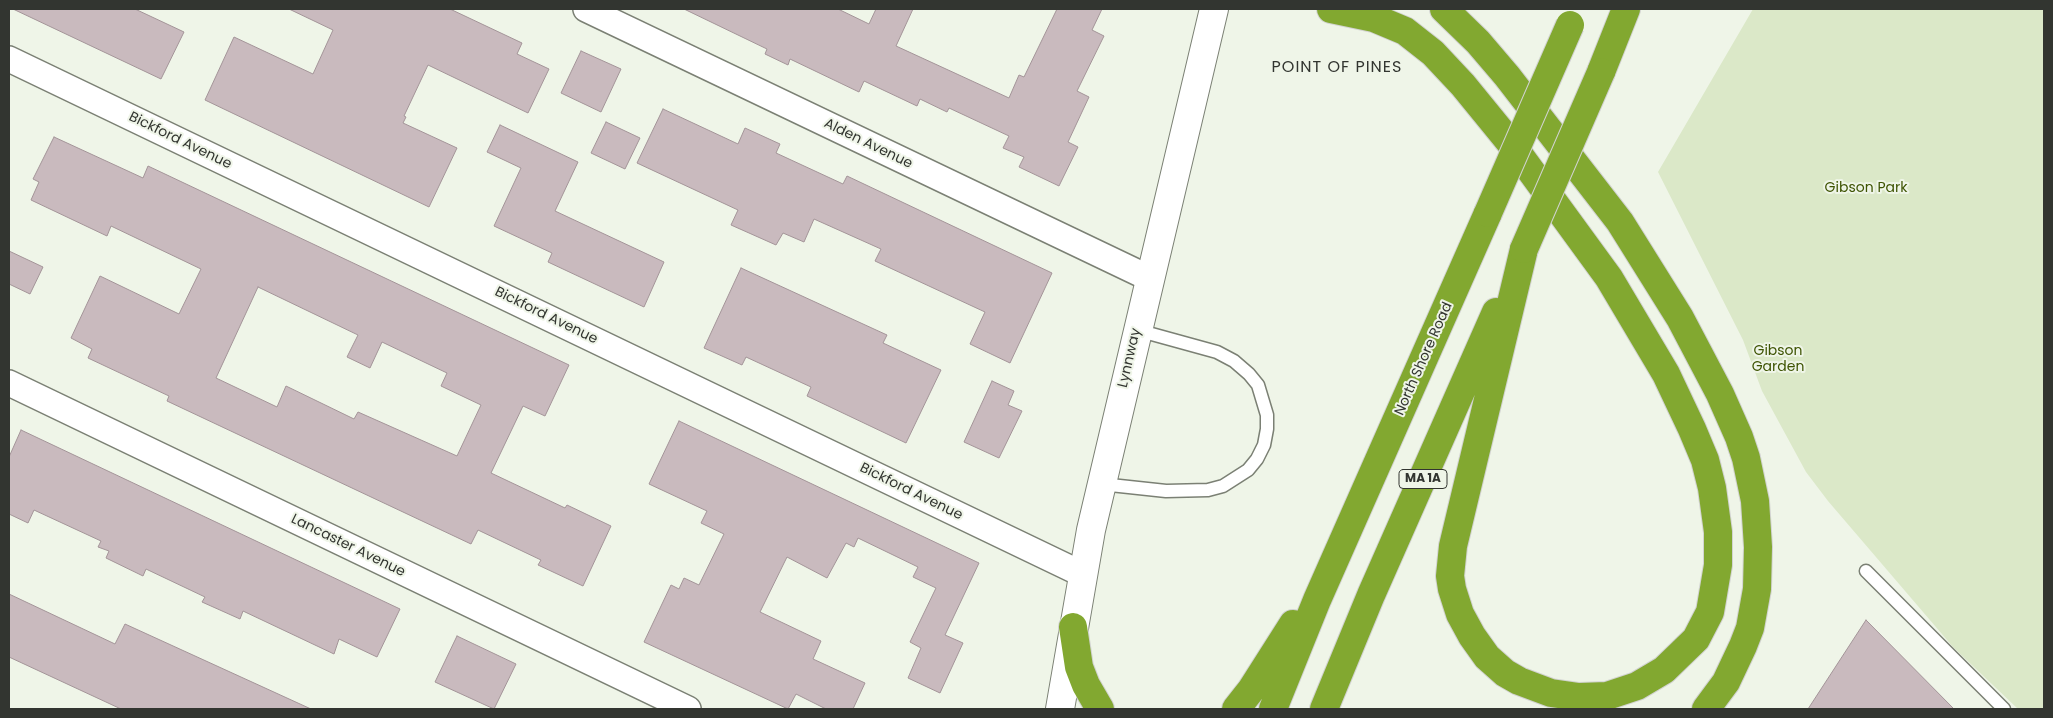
<!DOCTYPE html>
<html>
<head>
<meta charset="utf-8">
<style>
	body { margin:0 }
	#map { position:relative; width:2053px; height:718px; overflow:hidden; background:#eff5e8; font-family:Poppins,sans-serif }
	canvas { display:block }
	.frame { position:absolute; inset:0; border:10px solid #323530; pointer-events:none }
</style>
</head>
<body>
<div id="map">
<canvas width="2053" height="718"></canvas>
<div class="frame"></div>
</div>
<script>
const ctx = document.querySelector('canvas').getContext('2d');
ctx.lineJoin = 'round';
function paint(path, color) { ctx.fillStyle = color; ctx.fill(path, 'evenodd'); }
const poly = rows => new Path2D(rows.map(r => 'M' + r).join(''));
function trace(path, color, width, dash) { ctx.strokeStyle = color; ctx.lineWidth = width; ctx.lineCap = dash ? 'butt' : 'round'; ctx.setLineDash(dash || []); ctx.stroke(path); }
function write(font, color, halo, rows, align = 'center') {
  ctx.font = font + ' Poppins,sans-serif'; ctx.lineWidth = 4; ctx.setLineDash([]); ctx.textBaseline = 'middle'; ctx.strokeStyle = halo; ctx.fillStyle = color; for (const [text, x, y, turn = 0] of rows) {
    ctx.save(); ctx.translate(x, y); ctx.rotate((+turn || 0) * Math.PI / 180); ctx.textAlign = isNaN(turn) ? turn : align; if (halo) ctx.strokeText(text, 0, 0); ctx.fillText(text, 0, 0); ctx.restore();
  }
}
const green = poly([
	[1753,9,2044,9,2044,709,2018,709,1953,647,1828,501,1806,472,1762,391,1743,340,1658,172]
]);
const building = poly([
	[13,9,135,9,184,32,161,79,13,9],
	[289,9,450,9,522,43,517,54,549,69,528,113,428,65,404,116,406,117,403,123,457,148,429,207,205,100,234,37,313,74,333,30,289,9],
	[684,9,838,9,869,24,876,9,913,9,896,46,1009,98,1019,75,1024,77,1057,9,1102,9,1092,30,1104,36,1077,91,1089,97,1068,142,1078,147,1059,186,1019,167,1024,157,1003,148,1009,136,949,108,947,112,920,99,917,106,864,81,859,92,790,59,788,65,765,54,767,49,684,9],
	[581,51,621,69,601,112,561,93,581,51],
	[663,109,738,144,745,128,780,144,776,153,843,184,847,176,1052,273,1010,363,970,344,985,312,875,261,881,249,814,219,804,242,783,233,776,245,731,225,738,210,637,163,663,109],
	[606,122,640,138,625,169,591,153,606,122],
	[500,125,578,162,555,211,664,262,644,307,548,262,552,253,494,226,521,168,487,152,500,125],
	[54,137,143,178,148,166,569,365,545,416,523,406,491,473,565,508,567,505,611,526,583,586,538,565,541,560,478,530,471,544,167,401,169,396,88,358,92,349,71,338,100,276,179,314,201,269,111,226,107,236,31,200,39,182,33,179,54,137],
	[258,287,358,335,347,357,370,368,382,342,447,373,441,386,481,405,457,456,358,412,354,419,286,386,277,407,216,378,258,287],
	[9,251,43,267,30,294,9,284,9,251],
	[741,268,887,335,883,343,941,370,906,443,807,396,811,387,746,357,742,365,704,348,741,268],
	[992,381,1014,391,1008,405,1022,411,999,458,964,442,992,381],
	[679,421,979,563,945,635,963,643,940,693,908,678,921,648,910,642,936,588,913,577,918,567,858,538,854,547,846,543,827,578,787,557,760,612,821,641,813,659,865,683,853,709,826,709,796,694,788,709,644,642,671,585,679,589,684,578,699,585,724,534,701,523,707,511,649,484,679,421],
	[21,430,400,609,377,657,339,639,334,654,243,611,240,619,202,602,205,597,146,569,143,576,106,558,109,551,98,547,101,541,34,510,28,523,9,514,9,457,21,430],
	[9,594,115,644,125,624,311,709,121,709,9,657,9,594],
	[1866,620,1954,709,1808,709,1866,620],
	[457,636,516,664,494,709,435,682,457,636]
]);
const lane = poly([
	[1101,484,1166,491,1208,490,1223,486,1248,470,1257,459,1264,445,1267,429,1267,415,1258,385,1249,374,1234,361,1217,352,1137,330],
	[1866,571,2004,709]
]);
const street = poly([
	[586,9,1149,278],
	[9,59,1082,574],
	[9,383,688,709]
]);
const secondary = poly([
	[1060,709,1091,530,1214,9]
]);
const highway = poly([
	[1331,9,1374,18,1405,31,1433,53,1463,85,1512,145,1609,278,1666,374,1692,429,1705,460,1712,488,1718,532,1718,565,1710,612,1696,639,1664,670,1637,686,1607,696,1579,697,1551,693,1519,681,1505,673,1487,657,1472,636,1460,614,1452,589,1450,576,1453,546,1524,249],
	[1444,9,1478,42,1507,76,1620,222,1680,318,1720,394,1739,437,1746,458,1755,501,1758,547,1757,589,1750,628,1743,646,1726,682,1706,709],
	[1601,72,1626,9],
	[1073,627,1079,667,1086,685,1100,709],
	[1236,709,1251,690,1293,624],
	[1273,709,1317,600,1488,213],
	[1324,709,1371,595,1496,312]
]);
const highwayBridge = poly([
	[1488,213,1570,25],
	[1524,249,1601,72]
]);
const shields = [
	[1423,479,48]
];
const shieldNames = [
	["MA 1A",1423,479]
];
const streetNames = [
	["Bickford Avenue",180,141,26],
	["Alden Avenue",868,144,26],
	["Bickford Avenue",546,316,26],
	["Lynnway",1130,358,-77],
	["North Shore Road",1424,359,-66],
	["Bickford Avenue",911,492,26],
	["Lancaster Avenue",348,546,26]
];
const parkNames = [
	["Gibson Park",1866,188],
	["Gibson",1778,351],
	["Garden",1778,367]
];
const quarterNames = [
	["POINT OF PINES",1337,68]
];
paint(green, '#dbe8c8');
paint(building, '#c9babe');
trace(building, '#a39498', 1);
trace(lane, '#7b8074', 15);
trace(street, '#7b8074', 28);
trace(secondary, '#7b8074', 30);
trace(highway, '#d2d3d1', 30);
trace(lane, '#fff', 12);
trace(street, '#fff', 25);
trace(secondary, '#fff', 28);
trace(highway, '#82a830', 28);
trace(highwayBridge, '#d2d3d1', 30, []);
trace(highwayBridge, '#82a830', 28);
for (const [x, y, w] of shields) { const box = new Path2D(); box.roundRect(x - w / 2, y - 9.5, w, 19, 4); ctx.fillStyle = '#eff5e8'; ctx.fill(box); trace(box, '#323530', 1); }
write('bold 12px', '#323530', null, shieldNames);
write('14px', '#323530', '#eff5e8', streetNames);
write('14px', '#3e5403', '#eff5e8', parkNames);
ctx.letterSpacing = '1px';
write('16px', '#323530', '#eff5e8', quarterNames);
ctx.letterSpacing = '0px';
</script>
</body>
</html>
